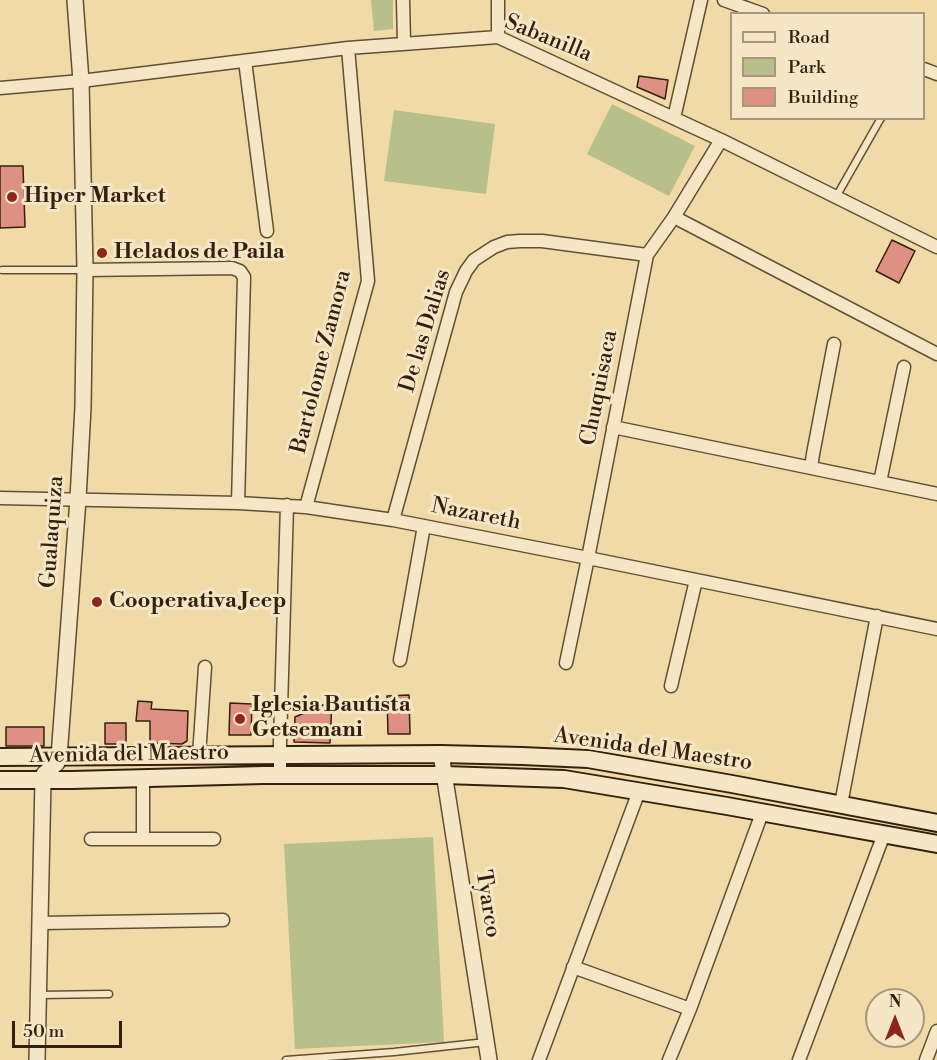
<!DOCTYPE html>
<html>
<head>
<meta charset="utf-8">
<style>
	body { margin:0 }
	#map { position:relative; width:937px; height:1060px; overflow:hidden; background:#f0daa8; font-family:"Libre Bodoni",serif }
	canvas { display:block }
	.legend { position:absolute; left:730px; top:12px; width:195px; height:108px; box-sizing:border-box; background:#f5e7c6; border:2px solid #a8977c; margin:0; padding:8px 10px; list-style:none; font-size:18px; color:#34200c }
	.legend li { display:flex; align-items:center; gap:12px; height:30px }
	.legend b { width:30px; border:2px solid #a8977c }
	.north { position:absolute; left:865px; top:988px; width:60px; height:60px; box-sizing:border-box; background:#f5e7c6; border:2px solid #a8977c; border-radius:50%; rotate:0deg; font-size:16px; font-weight:700; line-height:24px; text-align:center; color:#34200c }
	.north::after { content:''; display:block; margin:auto; width:21px; height:27px; background:#8f2418; clip-path:polygon(50% 0,100% 100%,50% 72%,0 100%) }
	.scale { position:absolute; left:12px; top:1021px; width:110px; height:27px; box-sizing:border-box; border:3px solid #34200c; border-top:0; padding-left:8px; font-size:18px; line-height:21px; white-space:nowrap; color:#34200c; -webkit-text-stroke:4px #f5e7c6; paint-order:stroke }
</style>
</head>
<body>
<div id="map">
<canvas width="937" height="1060"></canvas>
<ul class="legend">
<li><b style="height:8px;background:#f5e7c6"></b>Road</li>
<li><b style="height:16px;background:#b7c08a"></b>Park</li>
<li><b style="height:16px;background:#de9082"></b>Building</li>
</ul>
<div class="north">N</div>
<div class="scale">50 m</div>
</div>
<script>
const ctx = document.querySelector('canvas').getContext('2d');
ctx.lineJoin = 'round';
function paint(path, color) { ctx.fillStyle = color; ctx.fill(path, 'evenodd'); }
const poly = rows => new Path2D(rows.map(r => 'M' + r).join(''));
function trace(path, color, width, dash) { ctx.strokeStyle = color; ctx.lineWidth = width; ctx.lineCap = dash ? 'butt' : 'round'; ctx.setLineDash(dash || []); ctx.stroke(path); }
function write(font, color, halo, rows, align = 'center') {
  ctx.font = font + ' "Libre Bodoni",serif'; ctx.lineWidth = 6; ctx.setLineDash([]); ctx.textBaseline = 'middle'; ctx.strokeStyle = halo; ctx.fillStyle = color; for (const [text, x, y, turn = 0] of rows) {
    ctx.save(); ctx.translate(x, y); ctx.rotate((+turn || 0) * Math.PI / 180); ctx.textAlign = isNaN(turn) ? turn : align; if (halo) ctx.strokeText(text, 0, 0); ctx.fillText(text, 0, 0); ctx.restore();
  }
}
const green = poly([
	[371,0,393,0,393,29,374,31],
	[612,104,695,146,669,196,587,154],
	[394,110,495,124,486,194,384,181],
	[433,837,444,1042,295,1049,284,844]
]);
const building = poly([
	[639,76,668,80,665,99,637,87,639,76],
	[0,166,23,166,25,227,0,228,0,166],
	[892,240,915,251,899,283,876,271,892,240],
	[409,695,410,734,388,734,387,696,409,695],
	[138,701,152,702,151,709,188,711,187,741,182,744,150,743,150,721,136,721,138,701],
	[332,701,330,743,294,742,295,717,332,701],
	[230,703,252,704,251,735,229,735,230,703],
	[105,723,126,723,126,744,105,744,105,723],
	[6,727,44,727,44,746,6,746,6,727]
]);
const service = poly([
	[836,197,881,118],
	[2,270,85,270],
	[39,995,109,994],
	[286,1060,394,1052,486,1042]
]);
const minor = poly([
	[403,0,404,43],
	[724,0,763,14],
	[498,37,498,0],
	[245,61,267,231],
	[924,69,937,74],
	[0,88,81,81,348,48,498,37,721,140,937,247],
	[674,118,701,0],
	[674,217,937,354],
	[85,270,232,268,240,271,244,277,238,503],
	[613,427,937,494],
	[811,468,813,454,834,344],
	[880,482,904,367],
	[0,498,238,503,306,507,393,520,588,558,937,629],
	[306,507,368,281,348,48],
	[393,520,456,292,466,271,474,260,494,247,507,242,520,241,542,241,647,255],
	[400,660,424,526],
	[566,663,588,558,647,255,674,217,721,140],
	[671,686,696,580],
	[199,756,205,667],
	[280,775,280,742,287,505],
	[143,778,143,839],
	[841,804,877,616],
	[91,839,214,839],
	[40,923,223,920],
	[573,967,690,1009],
	[539,1060,639,791],
	[669,1060,690,1009,762,813],
	[799,1060,884,834],
	[926,1060,937,1031]
]);
const tertiary = poly([
	[441,754,489,1060],
	[37,1060,43,780,44,774,57,763,59,757,78,499,83,407,85,270,81,81,75,0]
]);
const secondary = poly([
	[0,757,441,754,522,756,588,759,732,784,937,823],
	[0,780,72,780,264,775,445,775,564,779,727,806,937,844]
]);
const markers = [
	[12,197,6,"#8f2418"],
	[102,253,6,"#8f2418"],
	[97,602,6,"#8f2418"],
	[240,719,6,"#8f2418"]
];
const streetNames = [
	["Sabanilla",548,39,22],
	["De las Dalias",426,331,-73],
	["Bartolome Zamora",322,362,-76],
	["Chuquisaca",600,388,-79],
	["Nazareth",476,515,11],
	["Gualaquiza",53,532,-86],
	["Avenida del Maestro",653,750,8],
	["Avenida del Maestro",129,755,-1],
	["Tyarco",487,904,81]
];
const poiNames = [
	["Hiper Market",24,197],
	["Helados de Paila",114,253],
	["Cooperativa Jeep",109,602],
	["Iglesia Bautista",252,706],
	["Getsemani",252,731]
];
paint(green, '#b7c08a');
paint(building, '#de9082');
trace(building, '#34200c', 1.5);
trace(service, '#634e33', 9);
trace(minor, '#634e33', 15);
trace(tertiary, '#634e33', 18);
trace(secondary, '#34200c', 20);
trace(service, '#f5e7c6', 6);
trace(minor, '#f5e7c6', 12);
trace(tertiary, '#f5e7c6', 15);
trace(secondary, '#f5e7c6', 16);
for (const [x, y, r, color] of markers) { const dot = new Path2D(); dot.arc(x, y, r, 0, 2 * Math.PI); ctx.fillStyle = color; ctx.fill(dot); trace(dot, '#f5e7c6', 2); }
write('22px', '#34200c', '#f5e7c6', streetNames);
write('bold 22px', '#34200c', '#f5e7c6', poiNames, 'left');
</script>
</body>
</html>
